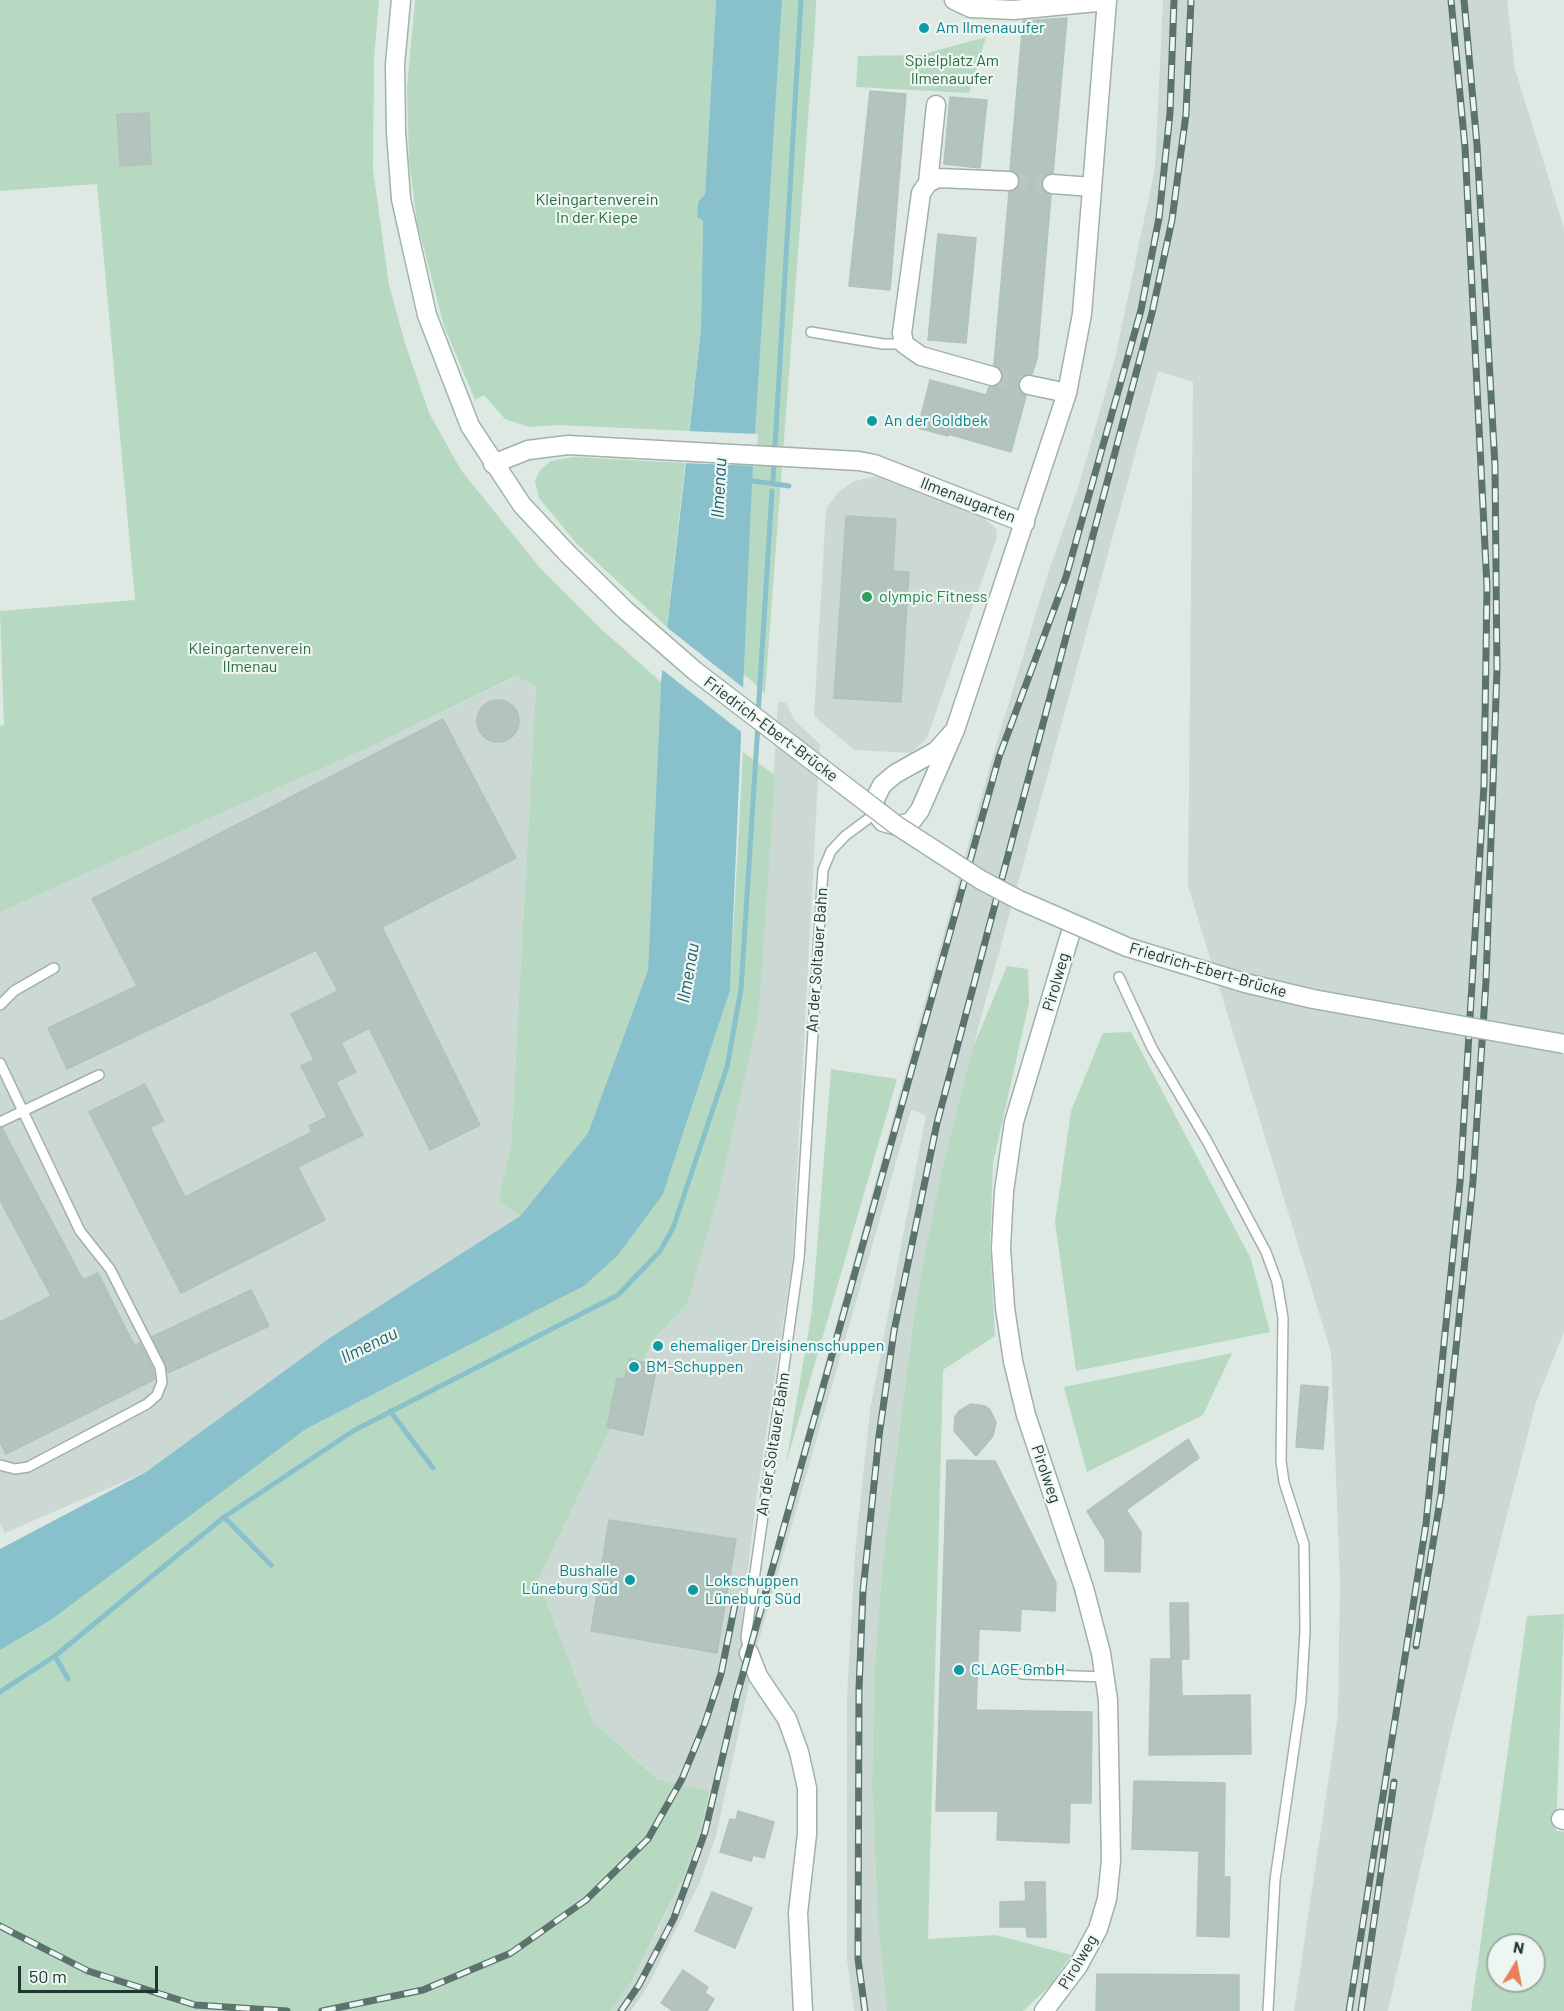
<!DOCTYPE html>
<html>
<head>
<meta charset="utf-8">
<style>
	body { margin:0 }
	#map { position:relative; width:1564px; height:2011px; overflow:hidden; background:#dee9e4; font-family:Barlow,sans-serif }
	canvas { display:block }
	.north { position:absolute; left:1486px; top:1933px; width:60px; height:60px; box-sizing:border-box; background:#eef6f2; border:2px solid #9caaa5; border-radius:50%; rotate:10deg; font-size:16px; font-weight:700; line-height:24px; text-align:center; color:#203731 }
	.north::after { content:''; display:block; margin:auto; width:21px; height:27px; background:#ea7e5a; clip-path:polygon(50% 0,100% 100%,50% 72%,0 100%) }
	.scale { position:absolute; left:18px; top:1966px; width:140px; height:27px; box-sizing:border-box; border:3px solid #203731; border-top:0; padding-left:8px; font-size:18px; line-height:21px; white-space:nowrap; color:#203731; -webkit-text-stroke:4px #eef6f2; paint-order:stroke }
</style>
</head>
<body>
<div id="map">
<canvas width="1564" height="2011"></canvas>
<div class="north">N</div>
<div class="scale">50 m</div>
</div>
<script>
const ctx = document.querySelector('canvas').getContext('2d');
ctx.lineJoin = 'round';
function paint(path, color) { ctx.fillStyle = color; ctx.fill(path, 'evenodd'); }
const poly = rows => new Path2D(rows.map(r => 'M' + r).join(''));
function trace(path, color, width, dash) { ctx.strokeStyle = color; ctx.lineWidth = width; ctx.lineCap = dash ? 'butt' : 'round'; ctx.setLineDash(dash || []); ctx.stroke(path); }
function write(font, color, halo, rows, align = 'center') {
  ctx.font = font + ' Barlow,sans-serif'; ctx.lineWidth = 4.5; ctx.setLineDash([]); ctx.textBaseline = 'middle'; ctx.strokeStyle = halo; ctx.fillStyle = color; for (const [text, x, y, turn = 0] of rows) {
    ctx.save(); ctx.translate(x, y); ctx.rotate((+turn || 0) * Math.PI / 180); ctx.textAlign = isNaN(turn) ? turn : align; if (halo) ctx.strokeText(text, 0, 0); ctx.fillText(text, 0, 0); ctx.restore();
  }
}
const built = poly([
	[1163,0,1507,0,1515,69,1564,228,1564,1332,1536,1402,1451,1733,1388,2011,1294,2011,1338,1715,1340,1580,1331,1352,1188,886,1193,382,1158,371,973,1047,916,1300,883,1559,874,1677,872,1785,878,1922,887,2011,854,2011,847,1959,847,1697,855,1554,870,1410,926,1115,911,1110,758,1643,716,1836,699,1884,646,1989,631,2011,611,2011,632,1981,666,1914,700,1831,660,1780,593,1722,538,1580,653,1340,687,1304,759,1013,778,702,786,703,795,721,820,744,792,1264,756,1501,740,1636,753,1626,991,762,1048,573,1078,488,1115,358,1155,168],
	[876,476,984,518,997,530,996,540,927,738,911,753,854,750,814,716,826,509,838,493,852,482],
	[517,676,536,686,511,1145,498,1201,520,1216,328,1339,146,1472,5,1533,0,1523,0,912,372,746]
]);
const green = poly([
	[0,0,379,0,374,59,373,169,389,285,405,343,429,413,461,470,540,568,599,627,661,682,648,970,588,1133,520,1216,498,1201,511,1145,536,686,516,676,372,746,0,912,0,726,4,725,0,611,135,600,97,184,0,191],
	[415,0,716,0,705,194,698,202,697,216,703,221,701,329,689,431,558,425,529,427,505,419,484,395,475,400,444,326,417,222,409,160,407,88],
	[782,0,816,0,815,26,765,693,739,670],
	[986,37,969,93,856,87,858,56,920,55],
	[574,457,685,463,667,627,578,545,539,498,535,481,540,470,551,461],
	[743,752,775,775,759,1013,718,1197,687,1304,653,1340,538,1580,593,1722,659,1780,709,1791,700,1831,683,1877,632,1981,611,2011,0,2011,0,1650,51,1620,306,1429,584,1286,730,990],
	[1007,966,1028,969,1029,1003,993,1163,990,1245,995,1336,943,1370,928,1939,996,1935,1071,1955,1051,1985,1023,2011,887,2011,878,1922,872,1785,874,1677,883,1559,916,1301,941,1174,973,1047],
	[1131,1032,1251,1259,1270,1332,1076,1371,1055,1222,1071,1111,1103,1033],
	[831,1069,897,1079,786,1464,812,1310],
	[1232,1353,1203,1415,1087,1472,1064,1387],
	[1564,1614,1556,1831,1564,1832,1564,2011,1471,2011,1527,1616],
	[1498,1945,1534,1945,1534,1981,1498,1981]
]);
const water = poly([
	[716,0,782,0,752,481,730,990,663,1194,618,1255,584,1286,306,1429,51,1620,0,1650,0,1549,146,1472,328,1339,520,1216,588,1133,648,970,661,682,701,329,703,221,697,217,698,202,705,194]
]);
const pier = poly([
	[686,431,758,434,756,466,682,463],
	[664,625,746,690,744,734,660,668]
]);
const stream = poly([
	[746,480,789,486],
	[773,480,801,0],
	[758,715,772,491],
	[390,1411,433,1468],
	[224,1517,271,1565],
	[55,1656,68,1679],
	[0,1692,55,1656,224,1517,353,1431,618,1295,660,1251,673,1228,727,1067,741,989,758,724]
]);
const building = poly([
	[1067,18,1053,173,1047,174,1041,183,1042,189,1051,195,1037,359,1032,374,1025,375,1018,382,1019,389,1026,396,1011,452,948,434,948,436,918,428,930,380,986,395,989,387,995,387,1003,380,1000,369,994,365,1009,192,1015,191,1020,182,1019,175,1010,170,1023,21,1067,18],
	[870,91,906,94,890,290,849,286,870,91],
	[950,97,987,100,980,168,944,164,950,97],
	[149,113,151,164,120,166,117,114,149,113],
	[938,234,976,238,966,343,928,340,938,234],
	[846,516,896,519,893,571,909,572,901,702,834,698,846,516],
	'477 721a21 21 0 1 1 42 0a21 21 0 1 1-42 0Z',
	[443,719,516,858,382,927,480,1125,430,1150,369,1028,341,1043,356,1072,336,1082,363,1135,298,1167,325,1220,181,1293,89,1112,145,1084,164,1121,150,1127,185,1197,312,1132,309,1126,327,1117,301,1066,314,1060,291,1014,338,991,316,950,67,1069,48,1028,137,986,92,899,443,719],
	[2,1128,83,1280,98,1273,134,1345,140,1343,153,1369,155,1379,6,1454,0,1442,0,1322,51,1296,0,1200,0,1129,2,1128],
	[251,1290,269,1326,168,1373,152,1337,251,1290],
	[629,1359,657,1365,643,1435,607,1427,617,1378,625,1379,629,1359],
	[1301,1385,1328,1387,1323,1449,1296,1447,1301,1385],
	[971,1404,985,1406,990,1410,996,1422,993,1436,976,1456,954,1431,955,1417,959,1411,971,1404],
	[1188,1439,1199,1458,1126,1510,1141,1532,1140,1572,1105,1571,1105,1540,1087,1511,1188,1439],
	[947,1460,995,1461,1056,1583,1055,1611,1021,1609,1020,1631,979,1629,976,1710,1092,1712,1091,1803,1070,1803,1069,1843,997,1840,998,1811,936,1811,947,1460],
	[609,1520,736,1539,717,1653,591,1631,609,1520],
	[1170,1603,1188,1603,1189,1659,1181,1659,1182,1696,1250,1695,1251,1754,1149,1755,1151,1659,1171,1659,1170,1603],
	[1134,1781,1225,1783,1224,1877,1230,1877,1229,1937,1197,1936,1199,1851,1132,1849,1134,1781],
	[738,1811,774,1822,764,1858,753,1855,751,1861,720,1852,730,1819,736,1820,738,1811],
	[1025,1882,1045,1882,1046,1937,1027,1937,1026,1927,1000,1927,1000,1902,1026,1901,1025,1882],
	[712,1892,752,1908,735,1948,695,1931,712,1892],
	[683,1970,708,1987,705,1993,714,1999,707,2011,673,2011,661,2003,683,1970],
	[1097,1974,1239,1975,1239,2011,1096,2011,1097,1974]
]);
const streetTunnel = poly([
	[1009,181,1052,184],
	[992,376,1029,385]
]);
const lane = poly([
	[811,332,883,344,904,344],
	[1119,977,1152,1048,1207,1141,1266,1252,1277,1282,1283,1318,1281,1461,1284,1482,1304,1544,1305,1631,1301,1700,1275,1880,1268,2011],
	[0,1005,14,991,54,968],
	[0,1063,80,1231,110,1269,160,1367,162,1382,157,1395,147,1404,28,1467,15,1469,0,1465],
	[0,1122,99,1075],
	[749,1653,746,1637,799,1259,823,870,831,851,845,836,876,813],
	[1022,1674,1105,1677]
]);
const street = poly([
	[954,0,971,8,1014,10,1107,1],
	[928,183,936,105],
	[1052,184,1092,187],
	[992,376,921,356,904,344,902,333,921,193,928,183,938,178,1009,181],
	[1029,385,1067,393],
	[493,464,528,450,568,445,859,461,874,464,1025,523],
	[955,730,920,810,911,822,897,826,883,822,876,813,875,799,882,785,895,774,936,751,955,730,1067,393,1082,314,1107,0],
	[749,1653,758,1676,787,1719,799,1752,807,1788,807,1834,798,1913,803,2011],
	[1561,1819,1564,1820],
	[1044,2011,1078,1966,1098,1929,1107,1899,1111,1861,1108,1700,1101,1653,1084,1588,1026,1415,1013,1361,1005,1308,1001,1248,1004,1191,1014,1122,1073,925]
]);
const secondary = poly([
	[401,0,395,64,396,132,401,199,427,315,470,426,522,505,567,553]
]);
const rail = poly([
	[1416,1646,1441,1495,1473,1181,1486,981,1497,669,1495,466,1477,145,1464,0],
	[0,1926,88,1971,195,2005,287,2011],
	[322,2011,423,1990,511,1953,586,1900,648,1839,682,1779,705,1723,721,1674,735,1604],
	[621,2011,639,1985,674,1918,705,1832,737,1695,999,757,1066,577,1141,310,1159,218,1170,113,1174,0],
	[865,2011,858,1959,859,1689,863,1591,879,1436,894,1331,937,1123,1152,313,1172,220,1186,114,1191,0],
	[1349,2011,1426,1524,1460,1183,1484,785,1487,587,1465,147,1451,0],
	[1361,2011,1394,1782]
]);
const secondaryBridge = poly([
	[567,553,625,610,695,671,896,825,981,880,1019,900,1127,947,1245,983,1313,999,1564,1044]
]);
const markers = [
	[924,28,6,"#0f9aa8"],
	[872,421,6,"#0f9aa8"],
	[867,597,6,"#2e9e5b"],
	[658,1346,6,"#0f9aa8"],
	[634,1367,6,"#0f9aa8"],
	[630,1580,6,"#0f9aa8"],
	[693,1590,6,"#0f9aa8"],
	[959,1670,6,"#0f9aa8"]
];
const cultureNames = [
	["Am Ilmenauufer",936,28],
	["An der Goldbek",884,421],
	["ehemaliger Dreisinenschuppen",670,1346],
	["BM-Schuppen",646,1367],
	["Bushalle",618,1571,"right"],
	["Lüneburg Süd",618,1589,"right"],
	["Lokschuppen",705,1581],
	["Lüneburg Süd",705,1599],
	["CLAGE GmbH",971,1670]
];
const parkNames = [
	["Spielplatz Am",952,61],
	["Ilmenauufer",952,79],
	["Kleingartenverein",597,200],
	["In der Kiepe",597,218],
	["Kleingartenverein",250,649],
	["Ilmenau",250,667]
];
const streetNames = [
	["Ilmenaugarten",968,500,21],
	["Friedrich-Ebert-Brücke",771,729,37],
	["An der Soltauer Bahn",817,960,-86],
	["Friedrich-Ebert-Brücke",1208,970,16],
	["Pirolweg",1056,982,-74],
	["An der Soltauer Bahn",773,1444,-81],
	["Pirolweg",1046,1474,71],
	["Pirolweg",1078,1962,-59]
];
const leisureNames = [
	["olympic Fitness",879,597]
];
const waterNames = [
	["Ilmenau",719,488,-87],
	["Ilmenau",688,973,-80],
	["Ilmenau",369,1345,-26]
];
paint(built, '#ccd8d3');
paint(green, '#b7d9c1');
paint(water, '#88c1cc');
paint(pier, '#dee9e4');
trace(stream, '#88c1cc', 5);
paint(building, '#b3c3bd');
trace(building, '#b1c2bb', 1.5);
trace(streetTunnel, '#b8c5c0', 18, [18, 9]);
trace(lane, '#a1b0ab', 12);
trace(street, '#a1b0ab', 21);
trace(secondary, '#9eb4ac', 21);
trace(lane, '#fff', 9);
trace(street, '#fff', 18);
trace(secondary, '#fff', 18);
trace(rail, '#5a736d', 7);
trace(rail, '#eef6f2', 4.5, [14]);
trace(secondaryBridge, '#9eb4ac', 21, []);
trace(secondaryBridge, '#fff', 18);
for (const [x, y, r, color] of markers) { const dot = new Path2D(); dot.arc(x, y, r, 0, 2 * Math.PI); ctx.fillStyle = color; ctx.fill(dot); trace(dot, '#eef6f2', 2); }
write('16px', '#0d838f', '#eef6f2', cultureNames, 'left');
write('16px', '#2d6c45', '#eef6f2', parkNames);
write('16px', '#203731', '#eef6f2', streetNames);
write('16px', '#27864d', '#eef6f2', leisureNames, 'left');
write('italic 18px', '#1e616f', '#eef6f2', waterNames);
</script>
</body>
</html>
